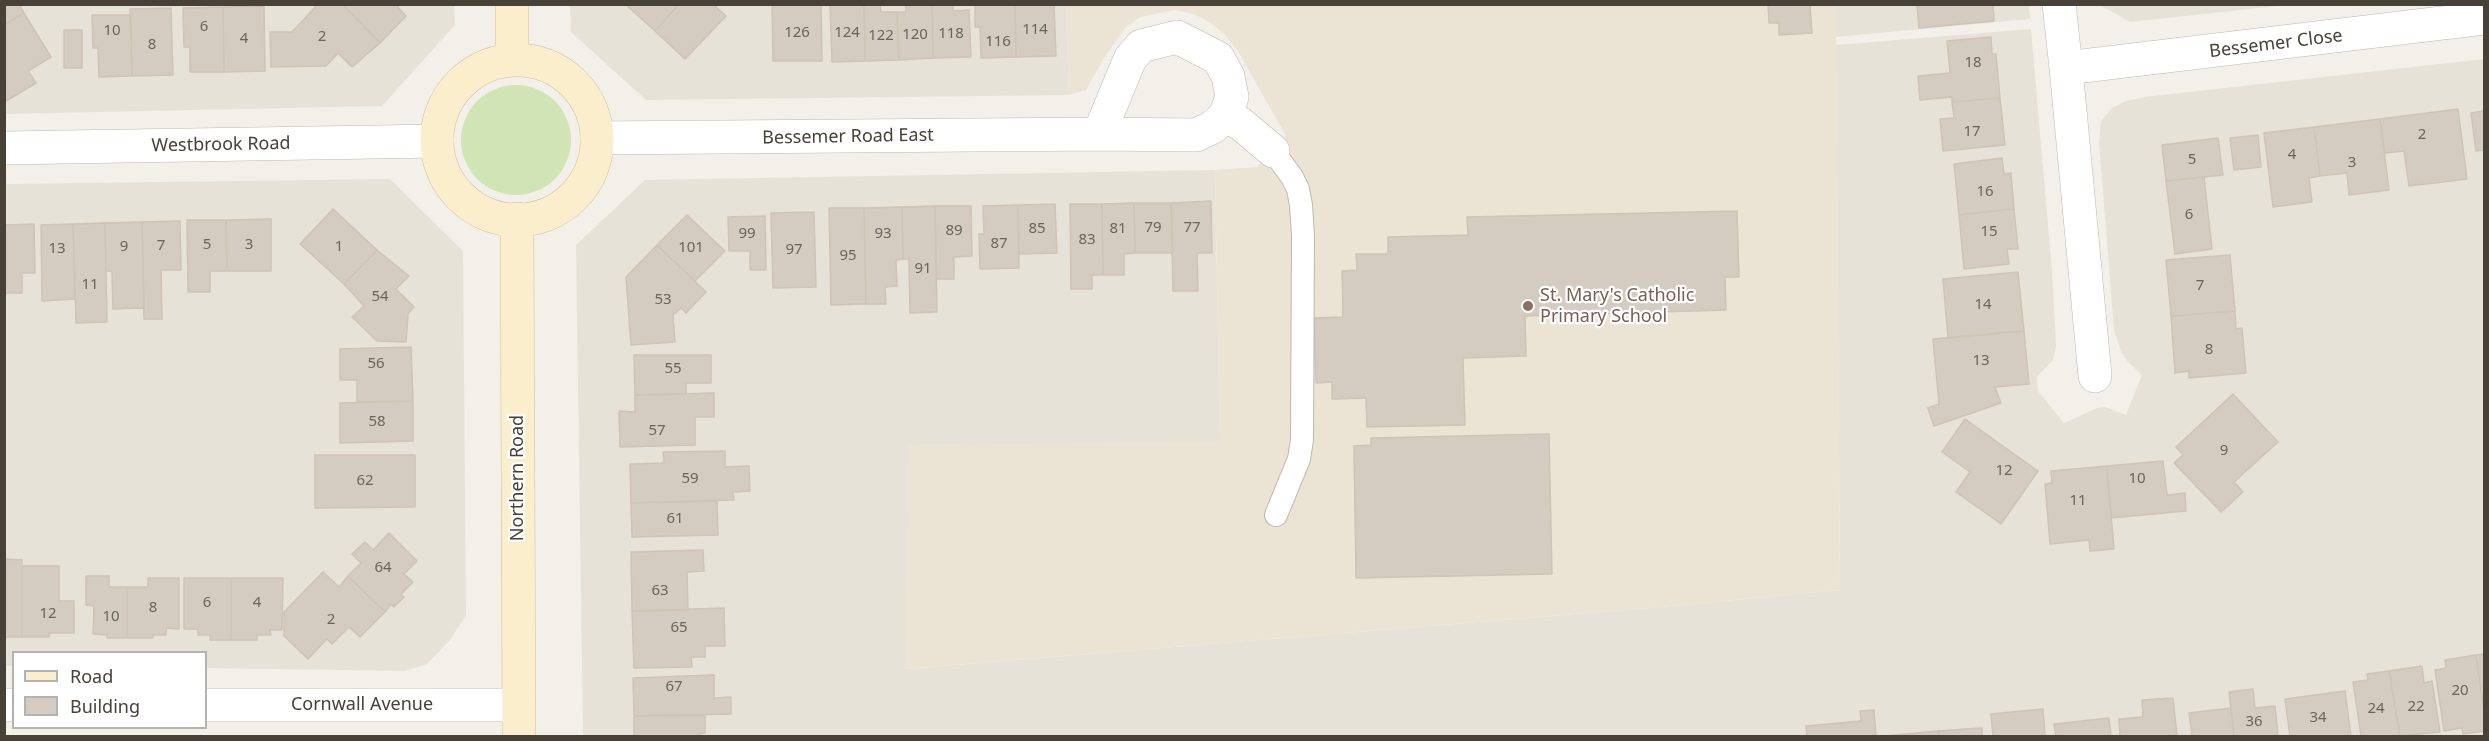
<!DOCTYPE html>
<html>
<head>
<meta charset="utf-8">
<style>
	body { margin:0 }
	#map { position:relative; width:2489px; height:741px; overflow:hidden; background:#f3f0ea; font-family:"Noto Sans",sans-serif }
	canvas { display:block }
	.frame { position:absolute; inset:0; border:6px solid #474138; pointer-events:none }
	.legend { position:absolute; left:12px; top:651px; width:195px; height:78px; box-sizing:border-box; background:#fff; border:2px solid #b5b3af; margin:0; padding:8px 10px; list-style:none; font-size:18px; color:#474138 }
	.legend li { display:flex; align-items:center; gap:12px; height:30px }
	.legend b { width:30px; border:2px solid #b5b3af }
</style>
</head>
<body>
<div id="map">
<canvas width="2489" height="741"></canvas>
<div class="frame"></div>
<ul class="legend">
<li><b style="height:8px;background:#faeecd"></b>Road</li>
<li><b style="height:16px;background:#d4ccc0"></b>Building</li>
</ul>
</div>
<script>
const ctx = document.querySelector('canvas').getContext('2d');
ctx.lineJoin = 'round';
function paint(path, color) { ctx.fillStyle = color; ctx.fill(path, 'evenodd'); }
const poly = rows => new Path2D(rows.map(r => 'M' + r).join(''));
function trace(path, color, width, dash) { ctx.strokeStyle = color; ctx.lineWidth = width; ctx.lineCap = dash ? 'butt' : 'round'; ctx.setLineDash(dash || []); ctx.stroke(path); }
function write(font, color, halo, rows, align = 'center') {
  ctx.font = font + ' "Noto Sans",sans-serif'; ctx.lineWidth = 4.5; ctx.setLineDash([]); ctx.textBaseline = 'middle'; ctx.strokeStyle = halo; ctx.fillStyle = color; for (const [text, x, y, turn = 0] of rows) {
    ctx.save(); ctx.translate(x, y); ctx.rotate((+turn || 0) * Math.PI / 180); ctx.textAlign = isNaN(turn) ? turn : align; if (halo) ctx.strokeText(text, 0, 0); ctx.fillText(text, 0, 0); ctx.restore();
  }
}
const residential = poly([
	[454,4,455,25,382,106,5,114,4,5],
	[570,5,1066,5,1069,95,646,100,571,32],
	[1836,5,2029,5,2030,19,1836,37],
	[2100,5,2287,5,2130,22],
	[2031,29,2052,271,2056,346,2053,360,2037,377,2038,391,2064,423,2097,408,2105,407,2126,415,2142,375,2128,362,2121,352,2114,330,2099,142,2101,121,2112,108,2126,101,2145,97,2484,59,2484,736,583,736,576,245,645,180,1215,170,1220,442,908,446,906,669,1649,608,1840,590,1836,45],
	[390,179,463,251,466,615,450,640,427,664,405,671,206,668,206,652,14,652,13,666,5,666,4,184]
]);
const education = poly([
	[1066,5,1836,5,1840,590,1649,608,905,669,908,446,1220,441,1215,170,1257,167,1286,136,1239,53,1225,35,1211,23,1194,14,1175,10,1140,17,1126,27,1104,58,1086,90,1069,95]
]);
const green = poly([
	'461 140a55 55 0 1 1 110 0a55 55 0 1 1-110 0Z'
]);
const building = poly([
	[4,4,19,4,24,13,4,25,4,4],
	[318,4,342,4,380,43,352,67,338,53,326,66,271,67,270,32,292,32,318,4],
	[342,4,395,4,406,16,380,43,342,4],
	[625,4,679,4,655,31,625,4],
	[679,4,713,4,726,16,685,59,655,31,679,4],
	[772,4,821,4,822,61,773,61,772,4],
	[830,4,864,4,865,61,832,62,830,4],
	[864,4,880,4,881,12,897,12,899,60,865,61,864,4],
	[906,4,932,4,933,58,899,60,897,12,906,12,906,4],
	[932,4,953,4,953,11,969,10,971,57,933,58,932,4],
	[975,4,1015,4,1016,57,981,58,980,27,975,27,975,4],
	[1015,4,1054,4,1056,56,1016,57,1015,4],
	[1768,4,1810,4,1812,33,1779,35,1779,23,1769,23,1768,4],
	[1930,4,1993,4,1994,21,1919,28,1917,6,1930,4],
	[264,6,265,71,224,72,223,7,264,6],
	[223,7,224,72,190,72,190,47,184,47,183,8,223,7],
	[171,8,173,75,132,76,130,9,171,8],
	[24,13,51,57,28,71,36,83,6,101,4,25,24,13],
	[92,15,131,15,132,76,99,77,98,48,93,48,92,15],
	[64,30,82,30,82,68,64,68,64,30],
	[1991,37,1992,54,1996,54,2000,98,1952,102,1952,97,1920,100,1918,76,1950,73,1947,41,1991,37],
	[2000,98,2005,145,1943,151,1940,119,1954,118,1952,102,2000,98],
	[2458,109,2467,179,2409,186,2404,151,2385,153,2380,119,2458,109],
	[2484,111,2484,150,2476,151,2471,113,2484,111],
	[2380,119,2389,190,2349,195,2347,173,2320,176,2314,127,2380,119],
	[2314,127,2320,176,2309,178,2312,202,2273,207,2264,133,2314,127],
	[2258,135,2261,167,2234,170,2230,138,2258,135],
	[2218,138,2223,175,2166,181,2162,145,2218,138],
	[2002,158,2004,174,2011,173,2014,209,1959,215,1954,164,2002,158],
	[2204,177,2212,249,2175,254,2166,181,2204,177],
	[1211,201,1212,253,1197,253,1198,291,1173,291,1171,203,1211,201],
	[1134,203,1171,203,1173,253,1135,253,1134,203],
	[1134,203,1135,253,1124,254,1124,275,1103,275,1102,204,1134,203],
	[1055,204,1057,253,1019,254,1018,205,1055,204],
	[1070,204,1102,204,1103,275,1092,275,1092,289,1071,289,1070,204],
	[1018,205,1019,268,980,269,979,234,984,234,983,206,1018,205],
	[935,206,971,206,972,256,954,257,954,279,936,279,935,206],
	[935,206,937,312,910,313,909,259,903,259,902,207,935,206],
	[902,207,903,259,896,260,897,286,885,287,886,304,866,304,864,208,902,207],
	[829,208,864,208,866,304,831,305,829,208],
	[333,209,377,250,344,284,300,244,333,209],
	[2014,209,2018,249,2007,249,2009,264,1964,269,1959,215,2014,209],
	[1737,211,1739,277,1725,277,1726,310,1525,316,1526,356,1463,358,1465,425,1367,427,1366,398,1332,399,1332,382,1316,383,1314,318,1343,317,1342,271,1357,270,1356,254,1388,254,1388,237,1468,235,1467,217,1737,211],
	[814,212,816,287,773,288,771,213,814,212],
	[687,215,725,251,695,281,657,245,687,215],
	[765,216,766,270,750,270,750,251,729,251,728,217,765,216],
	[271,219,271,271,227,271,226,220,271,219],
	[187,220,226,220,227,271,210,271,210,292,188,292,187,220],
	[180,221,181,270,161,270,162,319,144,319,142,222,180,221],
	[142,222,144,308,113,309,112,271,106,271,105,223,142,222],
	[105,223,107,322,76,323,73,224,105,223],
	[34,224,35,273,22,273,22,293,4,293,4,225,34,224],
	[73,224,75,299,42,301,41,225,73,224],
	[657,245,706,292,686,313,681,308,673,315,675,342,631,345,626,277,657,245],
	[377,250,409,276,396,289,414,307,408,314,406,342,377,341,352,317,364,306,344,284,377,250],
	[2230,255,2235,311,2171,316,2166,260,2230,255],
	[2018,272,2024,331,1948,338,1943,279,2018,272],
	[2235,311,2236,329,2242,328,2246,373,2189,378,2189,371,2175,373,2171,316,2235,311],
	[2024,331,2029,384,1995,387,2001,403,1934,426,1928,408,1939,404,1933,339,2024,331],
	[411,347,413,401,357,402,357,380,340,380,340,349,411,347],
	[634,355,711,355,711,383,686,383,686,394,635,395,634,355],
	[714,393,714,417,695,417,695,445,620,447,619,411,635,412,635,395,714,393],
	[2233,394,2278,442,2234,482,2243,492,2221,512,2174,463,2183,455,2176,447,2233,394],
	[413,401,413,441,340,443,340,403,413,401],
	[1965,419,2038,471,2001,524,1956,492,1970,472,1942,452,1965,419],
	[1549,434,1552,574,1356,578,1354,446,1371,445,1371,438,1549,434],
	[725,451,725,467,749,466,750,491,733,492,734,500,631,503,630,464,664,463,663,452,725,451],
	[315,455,415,455,415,507,315,508,315,455],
	[2163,461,2167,495,2185,493,2186,511,2111,518,2107,466,2163,461],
	[2107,466,2114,549,2090,551,2089,540,2050,544,2045,484,2052,483,2051,471,2107,466],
	[717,501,718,535,632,537,631,503,717,501],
	[389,533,417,561,404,574,413,582,401,594,404,597,394,607,391,604,385,612,348,576,361,563,352,554,365,542,373,550,389,533],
	[703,550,704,571,687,572,688,610,632,611,631,552,703,550],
	[4,559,22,560,22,637,4,637,4,559],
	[22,566,59,566,59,601,74,601,74,633,49,633,49,637,22,637,22,566],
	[323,572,339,587,348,576,385,612,360,637,349,627,332,644,327,639,308,659,284,636,284,612,323,572],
	[86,576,109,576,109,587,127,587,127,638,107,638,107,635,93,634,94,606,86,605,86,576],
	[148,578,179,578,179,629,166,628,166,635,153,635,153,638,127,638,127,587,148,587,148,578],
	[184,578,231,578,231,640,210,640,210,635,198,635,198,629,184,629,184,578],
	[231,578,283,578,282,630,270,630,271,635,257,635,257,640,231,640,231,578],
	[724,608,725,646,705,646,705,657,691,657,692,667,634,668,632,611,724,608],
	[2484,654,2484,712,2476,655,2484,654],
	[2476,655,2484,712,2484,731,2463,734,2462,728,2444,731,2435,670,2446,668,2445,660,2476,655],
	[2422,666,2424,683,2432,681,2440,732,2400,736,2389,671,2422,666],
	[2389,671,2400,736,2361,736,2353,682,2368,680,2367,674,2389,671],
	[714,675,714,698,731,697,731,714,634,716,633,678,714,675],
	[2253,689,2255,708,2275,706,2278,736,2234,736,2229,692,2253,689],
	[2345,691,2351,736,2290,736,2285,699,2345,691],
	[2173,698,2177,736,2120,736,2119,719,2143,717,2142,700,2173,698],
	[2231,708,2234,736,2192,736,2189,713,2231,708],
	[2043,709,2045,736,1993,736,1991,714,2043,709],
	[1874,710,1876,736,1807,736,1806,726,1861,721,1860,711,1874,710],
	[705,715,705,733,698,734,698,736,634,736,634,716,705,715],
	[2109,718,2111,736,2056,736,2054,724,2109,718],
	[1982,728,1982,736,1939,736,1938,731,1982,728],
	[1938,731,1939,736,1884,736,1938,731]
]);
const lane = poly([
	[1273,151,1292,177,1298,189,1301,205,1303,236,1302,440,1299,459,1276,515]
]);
const street = poly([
	[2059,4,2066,68],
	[1177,37,1218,58,1228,76,1232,97,1225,116,1213,127,1196,135,1099,134,1130,59,1141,46,1177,37],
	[1225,116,1241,124,1273,151],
	[597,138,1099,134],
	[4,148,437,141],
	[2095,376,2066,68,2484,18],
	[4,705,14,705],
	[206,705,518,705]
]);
const secondary = poly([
	[512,4,512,60],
	'437 140a80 80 0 1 1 160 0a80 80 0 1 1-160 0Z',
	[517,219,519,736]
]);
const markers = [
	[1528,306,6,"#8d6e63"]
];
const numberNames = [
	["6",204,27],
	["114",1035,30],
	["10",112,31],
	["126",797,33],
	["124",847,33],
	["118",951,34],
	["120",915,35],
	["122",881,36],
	["2",322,37],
	["4",244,39],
	["116",998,42],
	["8",152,45],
	["18",1973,63],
	["17",1972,132],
	["2",2422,135],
	["4",2292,155],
	["5",2192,160],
	["3",2352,163],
	["16",1985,192],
	["6",2189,215],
	["79",1153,228],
	["77",1192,228],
	["85",1037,229],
	["81",1118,229],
	["89",954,231],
	["15",1989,232],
	["99",747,234],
	["93",883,234],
	["83",1087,240],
	["87",999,244],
	["5",207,245],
	["3",249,245],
	["7",161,246],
	["9",124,247],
	["1",339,247],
	["101",691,248],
	["13",57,249],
	["97",794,250],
	["95",848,256],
	["91",923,269],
	["11",90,285],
	["7",2200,286],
	["54",380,297],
	["53",663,300],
	["14",1983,305],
	["8",2209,350],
	["13",1981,361],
	["56",376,364],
	["55",673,369],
	["58",377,422],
	["57",657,431],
	["9",2224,451],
	["12",2004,471],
	["59",690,479],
	["10",2137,479],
	["62",365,481],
	["11",2078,501],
	["61",675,519],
	["64",383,568],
	["63",660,591],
	["6",207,603],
	["4",257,603],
	["8",153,608],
	["12",48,614],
	["10",111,617],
	["2",331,620],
	["65",679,628],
	["67",674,687],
	["20",2460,691],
	["22",2416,707],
	["24",2376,709],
	["34",2318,718],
	["36",2254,722]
];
const streetNames = [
	["Bessemer Close",2276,44,-7],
	["Bessemer Road East",848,137,-1],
	["Westbrook Road",221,145,-1],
	["Northern Road",518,478,-90],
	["Cornwall Avenue",362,705]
];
const educationNames = [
	["St. Mary's Catholic",1540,296],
	["Primary School",1540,317]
];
paint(residential, '#e7e2d8');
paint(education, '#ebe4d5');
paint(green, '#d1e4b6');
paint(building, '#d4ccc0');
trace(building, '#cfc3b4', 1.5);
trace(lane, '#beb8ad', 24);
trace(street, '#beb8ad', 34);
trace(secondary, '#d0c19d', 34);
trace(lane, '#fff', 22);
trace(street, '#fff', 33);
trace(secondary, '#faeecd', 33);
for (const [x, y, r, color] of markers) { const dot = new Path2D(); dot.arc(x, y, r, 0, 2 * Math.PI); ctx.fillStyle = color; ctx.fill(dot); trace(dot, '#fff', 2); }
write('15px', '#6a645a', null, numberNames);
write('18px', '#474138', '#fff', streetNames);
write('18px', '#785e54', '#fff', educationNames, 'left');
</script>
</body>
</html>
